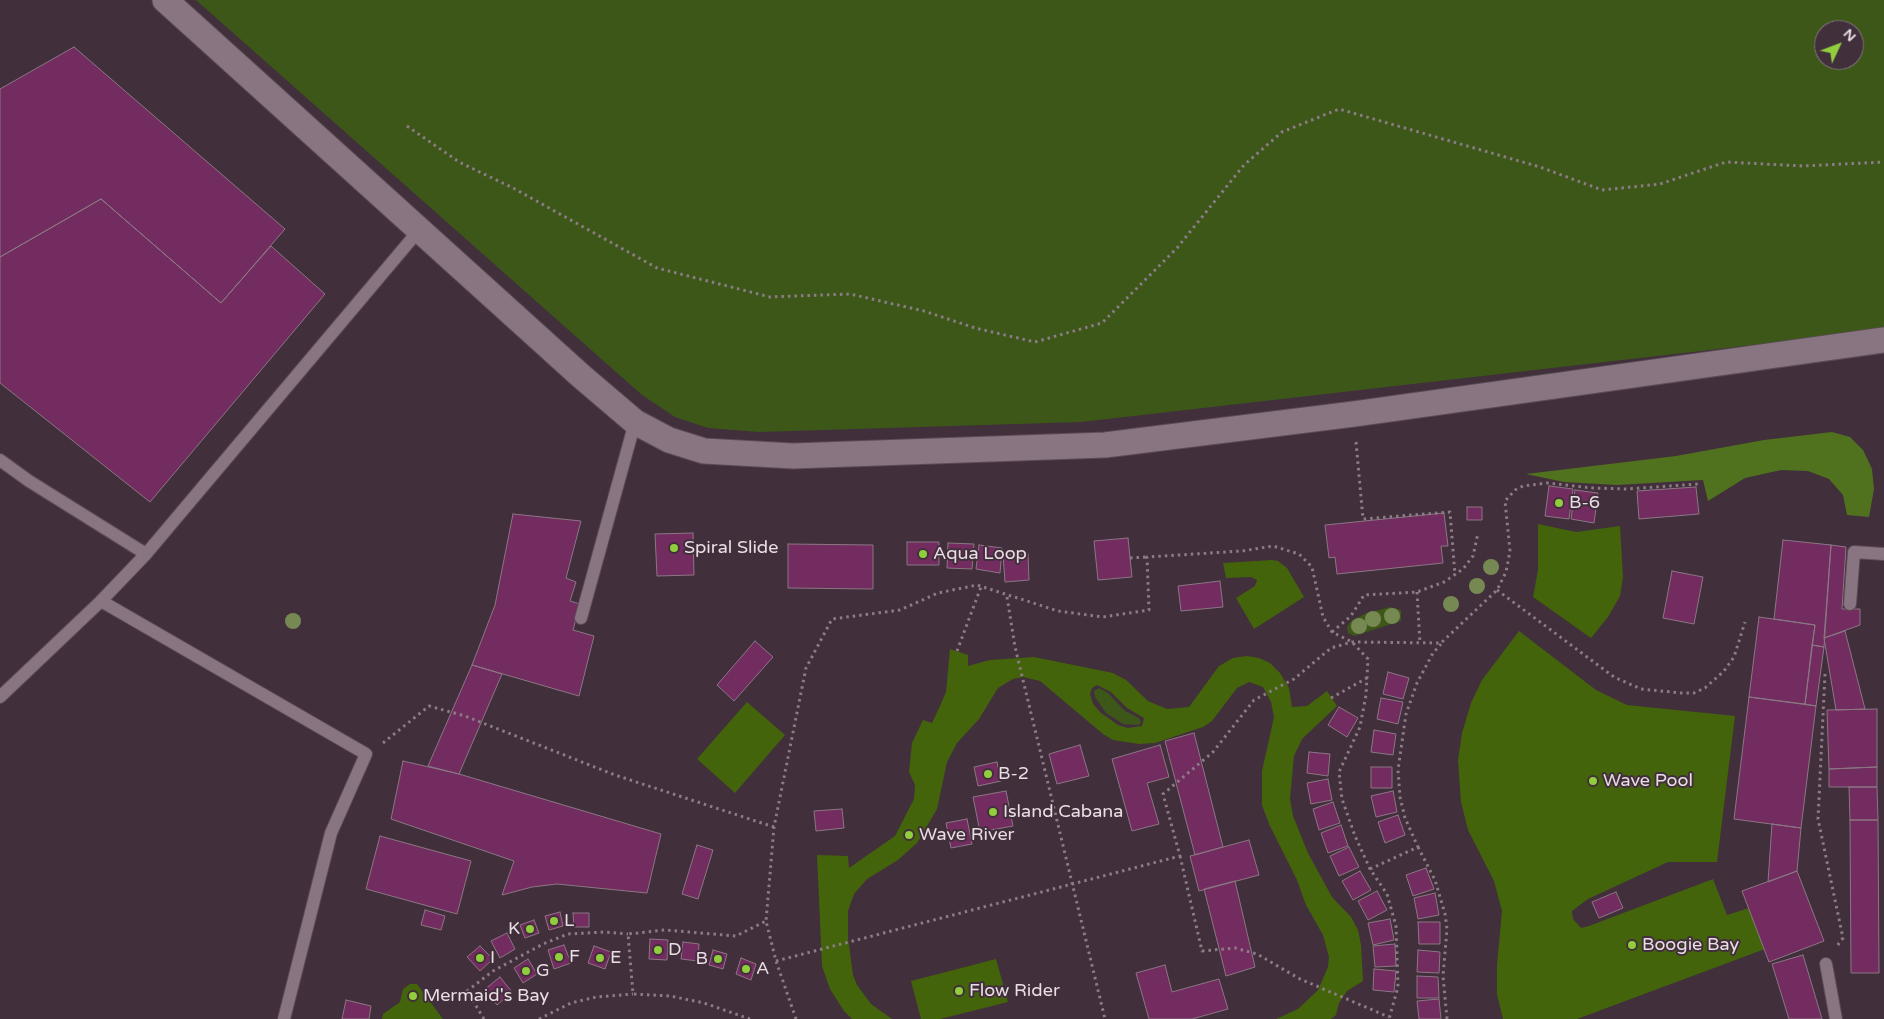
<!DOCTYPE html>
<html>
<head>
<meta charset="utf-8">
<style>
	body { margin:0 }
	#map { position:relative; width:1884px; height:1019px; overflow:hidden; background:#412f3b; font-family:"Varela Round",sans-serif }
	canvas { display:block }
	.north { position:absolute; left:1814px; top:20px; width:50px; height:50px; box-sizing:border-box; background:#412f3b; border:1px solid #85757f; border-radius:50%; rotate:47deg; font-size:14px; font-weight:700; line-height:20px; text-align:center; color:#eadee5 }
	.north::after { content:''; display:block; margin:auto; width:18px; height:22px; background:#92cd3e; clip-path:polygon(50% 0,100% 100%,50% 72%,0 100%) }
</style>
</head>
<body>
<div id="map">
<canvas width="1884" height="1019"></canvas>
<div class="north">N</div>
</div>
<script>
const ctx = document.querySelector('canvas').getContext('2d');
ctx.lineJoin = 'round';
function paint(path, color) { ctx.fillStyle = color; ctx.fill(path, 'evenodd'); }
const poly = rows => new Path2D(rows.map(r => 'M' + r).join(''));
function trace(path, color, width, dash) { ctx.strokeStyle = color; ctx.lineWidth = width; ctx.lineCap = dash ? 'butt' : 'round'; ctx.setLineDash(dash || []); ctx.stroke(path); }
function write(font, color, halo, rows, align = 'center') {
  ctx.font = font + ' "Varela Round",sans-serif'; ctx.lineWidth = 4; ctx.setLineDash([]); ctx.textBaseline = 'middle'; ctx.strokeStyle = halo; ctx.fillStyle = color; for (const [text, x, y, turn = 0] of rows) {
    ctx.save(); ctx.translate(x, y); ctx.rotate((+turn || 0) * Math.PI / 180); ctx.textAlign = isNaN(turn) ? turn : align; if (halo) ctx.strokeText(text, 0, 0); ctx.fillText(text, 0, 0); ctx.restore();
  }
}
const green = poly([
	[196,0,1884,0,1884,330,1081,422,759,432,708,428,675,417,642,395],
	[1824,30,1854,30,1854,60,1824,60],
	[1390,607,1401,610,1401,621,1354,636,1348,633,1347,627,1351,621,1364,614],
	[1099,688,1108,693,1125,711,1139,718,1141,722,1139,725,1123,724,1106,713,1095,697,1094,691]
]);
const forest = poly([
	[1832,432,1850,437,1863,450,1872,469,1874,489,1869,517,1847,515,1843,495,1829,479,1808,471,1781,470,1745,478,1708,501,1703,480,1617,485,1564,482,1526,474,1676,456,1764,440]
]);
const water = poly([
	[1538,524,1576,532,1620,526,1623,577,1620,596,1608,617,1591,638,1533,597,1538,570],
	[1272,560,1278,561,1287,568,1304,597,1254,629,1236,598,1255,586,1257,580,1251,577,1226,578,1223,563],
	[1519,631,1596,690,1627,705,1735,716,1717,862,1668,862,1588,899,1572,911,1573,919,1581,928,1589,926,1713,879,1727,915,1749,908,1765,949,1577,1019,1503,1019,1497,995,1497,965,1502,911,1494,881,1468,830,1461,802,1458,760,1462,733,1471,703,1482,680],
	[950,649,968,655,968,666,990,660,1034,657,1113,673,1126,680,1148,701,1167,709,1189,707,1219,666,1233,658,1247,656,1259,658,1270,663,1280,673,1289,688,1292,707,1307,706,1327,691,1337,706,1302,739,1294,756,1290,799,1293,816,1308,853,1332,897,1351,917,1358,930,1361,945,1363,981,1347,991,1339,1003,1336,1015,1331,1019,1276,1019,1298,1009,1318,990,1328,967,1329,957,1323,935,1306,905,1297,880,1269,824,1262,805,1262,771,1274,717,1271,702,1263,687,1249,682,1237,688,1212,721,1203,727,1155,743,1139,744,1113,740,1103,734,1040,681,1023,677,1013,679,998,688,979,719,957,743,947,762,937,809,917,843,898,860,867,879,854,894,848,911,848,938,853,975,857,985,871,1004,892,1019,852,1019,844,1011,830,989,822,966,817,855,848,856,849,868,895,836,914,799,915,785,909,772,912,743,923,720,932,723,940,706,946,692],
	[1097,685,1111,692,1127,708,1144,718,1142,726,1128,728,1118,725,1101,713,1093,704,1090,694,1092,688],
	[747,702,785,735,735,793,697,759],
	[996,959,1008,1002,940,1019,921,1019,911,981],
	[410,984,417,984,443,1019,382,1019,383,1014,400,1002,403,989]
]);
const building = poly([
	[74,47,285,229,221,303,101,199,0,257,0,89,74,47],
	[101,199,221,303,271,246,325,294,150,502,0,383,0,257,101,199],
	[1549,486,1573,489,1569,519,1545,516,1549,486],
	[1696,487,1699,514,1639,519,1637,491,1696,487],
	[1575,490,1598,493,1594,523,1571,519,1575,490],
	[1467,507,1482,507,1482,520,1467,520,1467,507],
	[1444,513,1448,546,1441,546,1443,563,1337,574,1335,557,1329,558,1325,525,1444,513],
	[513,514,581,521,566,578,576,582,570,601,580,604,573,630,594,636,579,696,472,665,495,605,513,514],
	[693,533,694,575,657,576,655,534,693,533],
	[1128,538,1132,577,1098,580,1094,541,1128,538],
	[1783,540,1831,545,1824,647,1812,645,1815,625,1774,619,1783,540],
	[907,542,939,542,939,565,907,565,907,542],
	[948,543,974,544,972,569,947,568,948,543],
	[788,544,873,545,873,589,788,588,788,544],
	[979,545,1002,548,1000,573,976,569,979,545],
	[1831,545,1846,547,1842,609,1860,609,1860,625,1824,638,1831,545],
	[1028,554,1029,580,1005,582,1003,555,1028,554],
	[1672,571,1703,577,1694,624,1663,618,1672,571],
	[1220,581,1223,607,1181,611,1178,586,1220,581],
	[1759,617,1815,625,1805,704,1749,697,1759,617],
	[1845,631,1865,709,1836,710,1824,638,1845,631],
	[755,641,773,657,734,701,717,685,755,641],
	[1812,645,1824,647,1816,706,1805,704,1812,645],
	[472,665,502,674,459,774,428,766,472,665],
	[1388,672,1409,678,1403,699,1383,694,1388,672],
	[1749,697,1816,706,1801,828,1734,819,1749,697],
	[1381,698,1403,702,1398,724,1377,719,1381,698],
	[1339,707,1358,718,1347,737,1328,725,1339,707],
	[1877,709,1877,767,1829,769,1827,710,1877,709],
	[1374,730,1396,734,1393,755,1371,752,1374,730],
	[1194,733,1223,847,1195,855,1165,741,1194,733],
	[1080,745,1089,776,1057,784,1049,754,1080,745],
	[1160,745,1169,777,1147,783,1159,824,1132,831,1112,759,1160,745],
	[1309,752,1330,754,1328,776,1307,773,1309,752],
	[403,761,459,774,661,834,647,893,557,884,532,887,502,895,514,861,391,819,403,761],
	[997,762,1001,781,978,786,974,767,997,762],
	[1371,767,1392,767,1392,788,1371,788,1371,767],
	[1877,767,1877,787,1829,787,1829,769,1877,767],
	[1328,779,1332,800,1311,804,1307,783,1328,779],
	[1849,787,1877,787,1878,820,1850,820,1849,787],
	[1006,791,1013,826,980,832,973,797,1006,791],
	[1393,791,1397,812,1376,817,1371,796,1393,791],
	[1333,802,1340,823,1319,830,1313,809,1333,802],
	[842,809,844,828,816,831,814,811,842,809],
	[1398,815,1405,835,1385,843,1378,822,1398,815],
	[967,819,972,844,951,848,946,823,967,819],
	[1850,820,1878,820,1879,973,1851,973,1850,820],
	[1772,824,1801,828,1797,871,1768,882,1772,824],
	[1341,825,1348,846,1328,853,1321,833,1341,825],
	[380,836,471,861,457,914,366,889,380,836],
	[1249,840,1259,875,1199,891,1190,856,1249,840],
	[697,845,713,850,698,899,682,894,697,845],
	[1349,847,1359,867,1339,876,1330,856,1349,847],
	[1426,868,1434,889,1413,896,1406,875,1426,868],
	[1360,871,1371,890,1353,900,1342,881,1360,871],
	[1797,871,1824,941,1769,962,1742,891,1797,871],
	[1235,881,1255,967,1226,976,1204,889,1235,881],
	[1377,891,1387,910,1368,920,1358,901,1377,891],
	[1616,892,1623,908,1599,918,1592,902,1616,892],
	[1435,893,1439,915,1418,919,1414,898,1435,893],
	[425,910,445,916,441,930,421,925,425,910],
	[560,912,563,926,549,930,545,916,560,912],
	[573,913,589,913,589,927,574,927,573,913],
	[1390,919,1394,940,1373,945,1368,923,1390,919],
	[534,920,539,933,525,938,520,925,534,920],
	[1418,922,1440,922,1440,944,1419,944,1418,922],
	[507,933,515,949,500,958,491,941,507,933],
	[650,939,668,940,667,960,649,959,650,939],
	[683,942,699,944,698,961,681,959,683,942],
	[1395,944,1396,966,1375,967,1373,946,1395,944],
	[564,945,571,963,554,969,548,950,564,945],
	[480,946,493,959,480,971,467,957,480,946],
	[594,946,611,952,605,969,588,963,594,946],
	[713,950,727,954,723,969,709,965,713,950],
	[1418,950,1440,952,1439,973,1417,972,1418,950],
	[1803,955,1822,1019,1789,1019,1772,964,1803,955],
	[741,958,756,964,751,980,736,974,741,958],
	[528,959,537,974,523,983,514,968,528,959],
	[1165,965,1172,992,1219,979,1228,1009,1192,1019,1149,1019,1136,973,1165,965],
	[1374,969,1396,971,1394,992,1373,990,1374,969],
	[1417,976,1438,977,1439,998,1417,998,1417,976],
	[500,977,512,992,497,1005,484,990,500,977],
	[1439,999,1441,1019,1419,1019,1417,1001,1439,999],
	[346,1000,371,1006,369,1019,342,1019,346,1000]
]);
const path = poly([
	[407,126,459,162,515,189,657,268,770,297,850,294,924,311,975,328,1035,342,1102,323,1177,248,1244,165,1282,132,1339,109,1540,167,1602,190,1660,184,1726,162,1803,166,1884,162],
	[1356,442,1363,519,1450,512,1455,575],
	[1130,558,1147,557],
	[1497,590,1614,677,1641,689,1681,693,1694,693,1705,688,1724,671,1734,657,1745,622],
	[1417,592,1420,643],
	[1007,597,1015,647,1105,1019],
	[1332,632,1351,616,1364,595,1417,592,1444,582,1463,569,1473,556,1478,533],
	[957,651,981,587],
	[1825,674,1818,819,1843,938,1837,946],
	[1331,698,1367,678],
	[383,743,429,706,465,716,615,775,774,827],
	[1418,847,1435,880,1445,914,1447,929,1443,976,1447,1019],
	[1180,856,1202,951,1235,948,1257,954,1300,979,1389,1017],
	[1370,869,1418,847,1405,818,1400,797,1398,770,1406,714,1417,683,1433,653,1441,644],
	[776,961,1180,856,1163,794,1213,752,1254,700,1294,679,1331,648,1352,642,1441,643,1497,590,1506,572,1510,551,1505,501,1515,490,1523,486,1547,483,1593,488,1627,489,1698,484],
	[484,1019,467,991,493,971,543,944,568,934,604,932,628,934],
	[539,1019,571,1003,596,997,633,994],
	[750,1019,704,1003,670,996,633,994,628,934,665,930,736,936,766,921],
	[796,1019,776,961,766,921,774,827,806,668,832,619,900,610,938,593,977,585,1058,611,1103,617,1149,610,1147,557,1242,551,1273,546,1299,554,1312,567,1323,617,1332,632,1352,642,1368,659,1366,695,1360,727,1339,772,1342,799,1355,836,1370,869,1387,894,1396,926,1398,987,1389,1019]
]);
const lane = poly([
	[0,460,29,481,146,554],
	[1850,604,1854,552,1884,554],
	[581,618,635,422],
	[0,697,101,601],
	[1826,964,1836,1019],
	[284,1019,331,833,366,754,101,601,146,554,420,229]
]);
const street = poly([
	[165,0,581,376,635,422,669,440,704,451,793,456,1105,445,1354,414,1884,340]
]);
const trees = [
	[1491,567],
	[1477,586],
	[1451,604],
	[1392,616],
	[1373,619],
	[293,621],
	[1359,626]
];
const markers = [
	[1559,503,5,"#92cd3e"],
	[674,548,5,"#92cd3e"],
	[923,554,5,"#92cd3e"],
	[988,774,5,"#92cd3e"],
	[1593,781,5,"#92cd3e"],
	[993,812,5,"#92cd3e"],
	[909,835,5,"#92cd3e"],
	[554,921,5,"#92cd3e"],
	[530,929,5,"#92cd3e"],
	[1632,945,5,"#92cd3e"],
	[658,950,5,"#92cd3e"],
	[559,957,5,"#92cd3e"],
	[480,958,5,"#92cd3e"],
	[600,958,5,"#92cd3e"],
	[718,959,5,"#92cd3e"],
	[746,969,5,"#92cd3e"],
	[526,971,5,"#92cd3e"],
	[959,991,5,"#92cd3e"],
	[413,996,5,"#92cd3e"]
];
const poiNames = [
	["B-6",1569,503],
	["Spiral Slide",684,548],
	["Aqua Loop",933,554],
	["B-2",998,774],
	["Wave Pool",1603,781],
	["Island Cabana",1003,812],
	["Wave River",919,835],
	["L",564,921],
	["K",520,929,"right"],
	["Boogie Bay",1642,945],
	["D",668,950],
	["F",569,957],
	["I",490,958],
	["E",610,958],
	["B",708,959,"right"],
	["A",756,969],
	["G",536,971],
	["Flow Rider",969,991],
	["Mermaid's Bay",423,996]
];
paint(green, '#3d5719');
paint(forest, '#50721f');
paint(water, '#43640b');
paint(building, '#722c5f');
trace(building, '#8b7784', 1);
trace(lane, '#5a4b55', 14);
trace(street, '#5a4b55', 27);
trace(path, '#8b7c86', 3, [2.5, 4]);
trace(lane, '#897481', 12);
trace(street, '#897481', 25);
ctx.fillStyle = '#768953';
for (const [x, y] of trees) { ctx.beginPath(); ctx.arc(x, y, 8, 0, 2 * Math.PI); ctx.fill(); }
for (const [x, y, r, color] of markers) { const dot = new Path2D(); dot.arc(x, y, r, 0, 2 * Math.PI); ctx.fillStyle = color; ctx.fill(dot); trace(dot, '#412f3b', 2); }
write('18px', '#eadee5', '#412f3b', poiNames, 'left');
</script>
</body>
</html>
